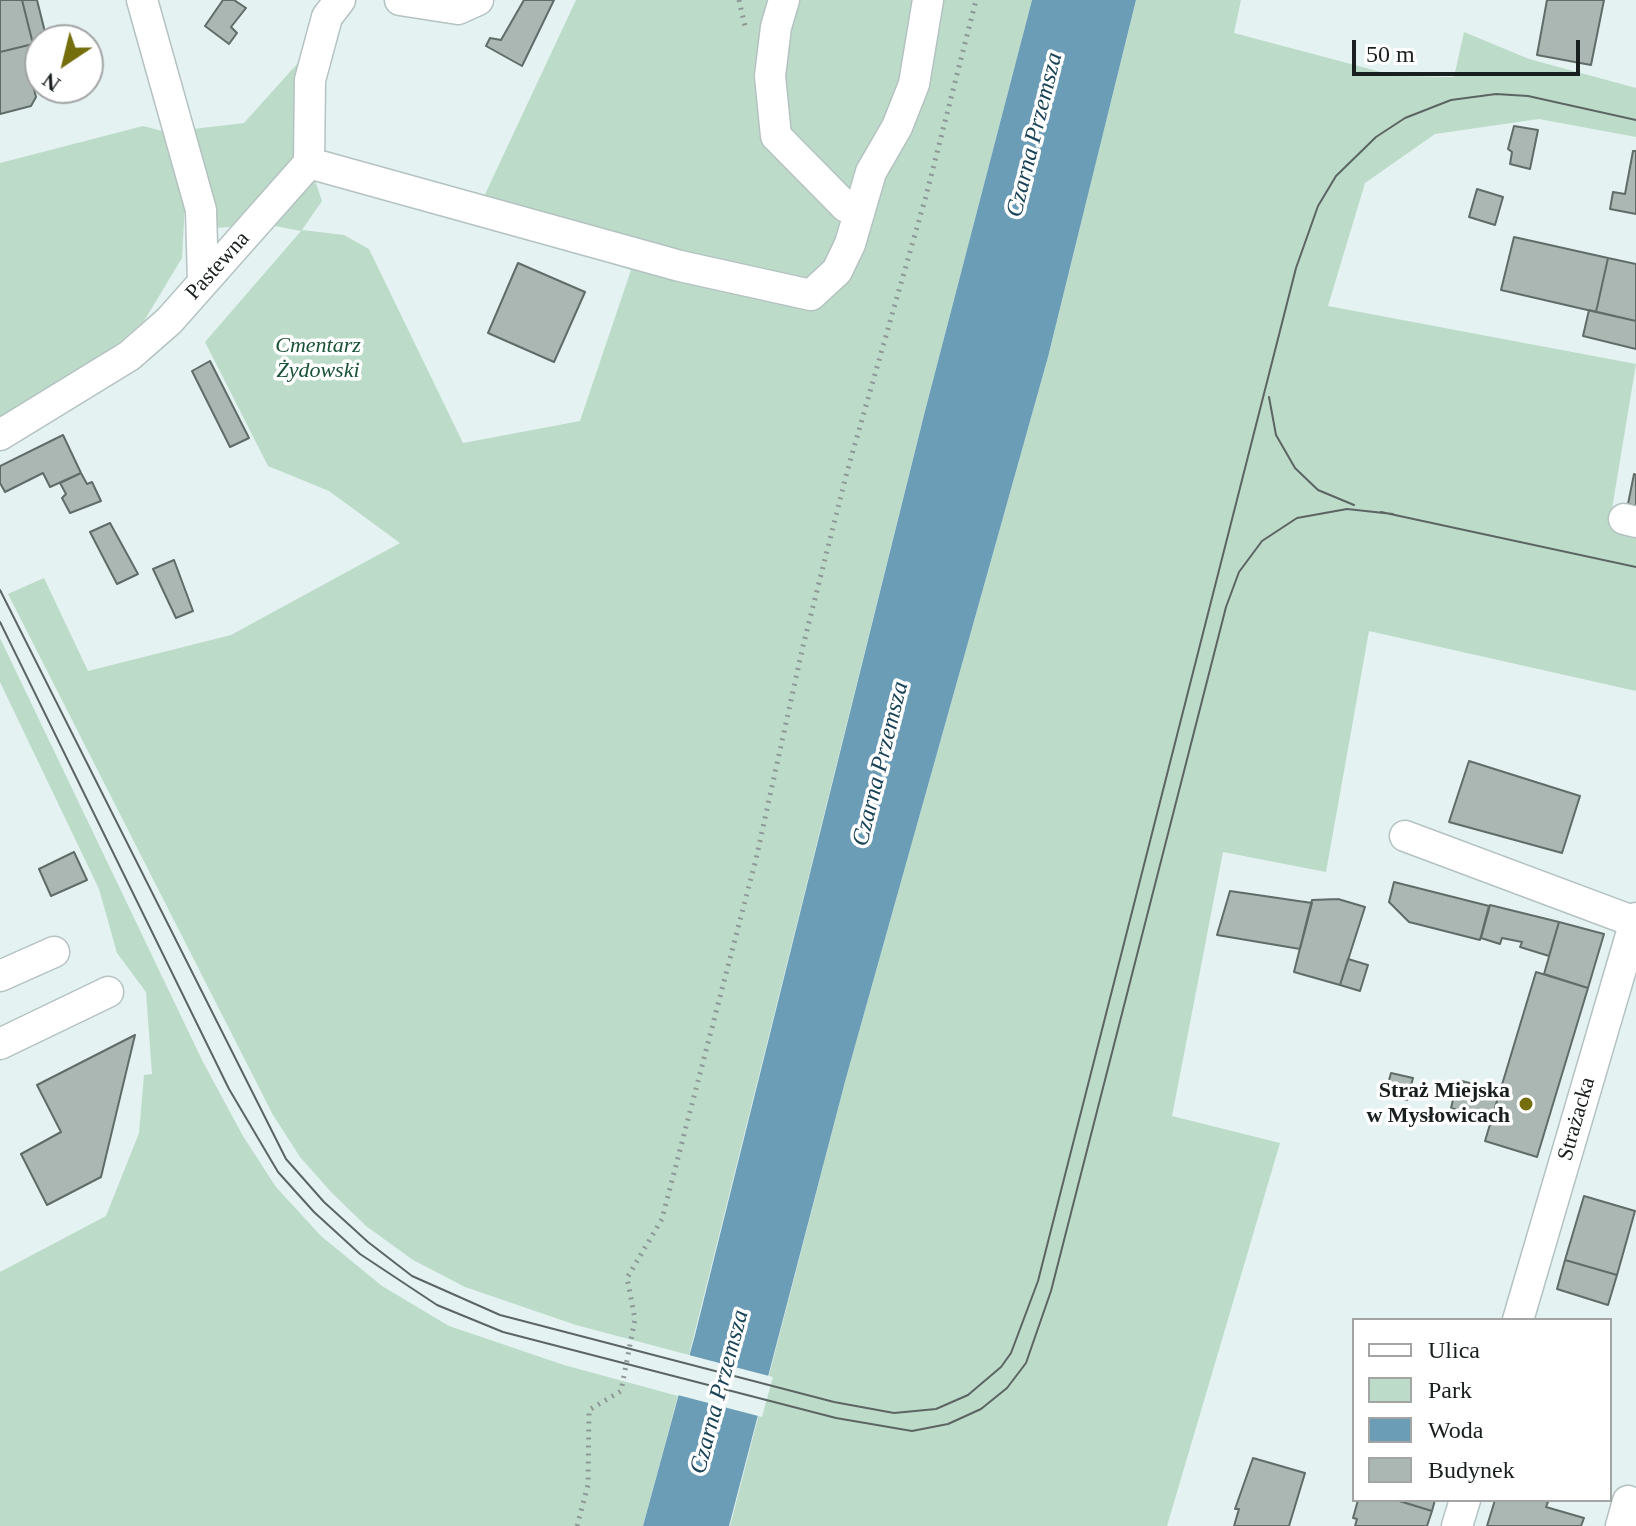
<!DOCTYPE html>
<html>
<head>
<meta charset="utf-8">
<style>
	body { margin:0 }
	#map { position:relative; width:1636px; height:1526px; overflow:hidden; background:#e4f2f1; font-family:Georgia,serif }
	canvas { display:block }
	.legend { position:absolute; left:1352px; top:1318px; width:260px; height:184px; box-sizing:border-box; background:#fff; border:2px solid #a3a5a5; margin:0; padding:10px 14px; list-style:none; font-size:24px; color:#191e1e }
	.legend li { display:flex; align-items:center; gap:16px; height:40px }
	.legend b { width:40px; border:2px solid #a3a5a5 }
	.north { position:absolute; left:24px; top:24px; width:80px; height:80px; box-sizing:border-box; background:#fff; border:2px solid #a3a5a5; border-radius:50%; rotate:215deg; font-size:22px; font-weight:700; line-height:32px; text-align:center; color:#191e1e }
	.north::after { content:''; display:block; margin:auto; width:28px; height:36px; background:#756e0d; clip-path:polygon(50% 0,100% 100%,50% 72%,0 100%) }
	.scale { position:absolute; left:1352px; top:40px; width:228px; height:36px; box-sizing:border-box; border:4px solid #191e1e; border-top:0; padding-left:10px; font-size:24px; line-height:28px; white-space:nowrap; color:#191e1e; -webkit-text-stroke:6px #fff; paint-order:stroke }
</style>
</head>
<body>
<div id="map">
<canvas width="1636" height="1526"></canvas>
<ul class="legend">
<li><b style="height:10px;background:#fff"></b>Ulica</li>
<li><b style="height:22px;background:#bcdcc9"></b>Park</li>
<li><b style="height:22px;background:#6c9db7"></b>Woda</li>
<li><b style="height:22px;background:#abb7b3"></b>Budynek</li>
</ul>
<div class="north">N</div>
<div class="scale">50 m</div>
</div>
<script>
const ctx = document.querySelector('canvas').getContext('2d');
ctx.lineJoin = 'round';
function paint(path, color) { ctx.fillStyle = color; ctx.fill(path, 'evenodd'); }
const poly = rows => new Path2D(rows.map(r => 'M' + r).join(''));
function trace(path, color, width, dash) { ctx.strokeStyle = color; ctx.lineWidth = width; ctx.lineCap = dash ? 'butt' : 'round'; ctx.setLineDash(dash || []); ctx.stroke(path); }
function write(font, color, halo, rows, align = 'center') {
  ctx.font = font + ' Georgia,serif'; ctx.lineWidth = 7; ctx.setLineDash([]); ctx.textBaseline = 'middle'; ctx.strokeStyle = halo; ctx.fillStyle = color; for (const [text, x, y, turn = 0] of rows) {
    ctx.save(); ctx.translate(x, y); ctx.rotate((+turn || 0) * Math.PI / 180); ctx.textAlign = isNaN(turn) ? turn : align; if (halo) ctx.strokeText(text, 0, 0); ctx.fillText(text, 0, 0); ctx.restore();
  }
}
const green = poly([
	[576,0,1032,0,925,411,689,1355,576,1325,465,1287,413,1260,366,1226,331,1192,300,1157,273,1115,8,594,44,578,88,671,231,635,400,543,329,491,268,466,205,342,301,231,264,224,216,228,193,129,244,123,297,64,309,163,322,201,302,230,344,235,369,249,463,443,580,421,631,270,473,220],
	[1136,0,1241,0,1234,33,1396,76,1454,77,1464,32,1529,59,1636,88,1636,137,1539,119,1435,134,1365,183,1328,306,1636,364,1609,527,1636,534,1636,691,1369,631,1326,872,1223,852,1172,1116,1280,1143,1167,1526,730,1526,846,1078,1048,357],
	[143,126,166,132,185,204,182,258,144,321,88,369,0,419,0,163],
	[0,638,203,1062,243,1136,276,1187,321,1236,382,1286,449,1326,564,1365,678,1396,643,1526,0,1526,0,1272,106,1216,139,1133,144,1075,152,1074,146,992,117,953,99,889,0,682]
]);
const water = poly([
	[1032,0,1136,0,1048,357,846,1078,729,1526,643,1526,695,1335,925,411]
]);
const pier = poly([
	[685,1354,773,1377,762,1417,674,1394]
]);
const building = poly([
	[0,0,22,0,33,44,0,52,0,0],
	[22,0,37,0,47,40,33,44,22,0],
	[223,0,234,0,246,8,231,27,237,33,229,44,205,26,223,0],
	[524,0,554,0,522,66,486,46,490,38,501,40,524,0],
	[1547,0,1604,0,1591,65,1537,55,1547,0],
	[33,44,40,72,40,83,33,85,36,97,31,106,0,114,0,52,33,44],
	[1514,126,1538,130,1530,169,1510,164,1512,152,1508,149,1514,126],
	[1633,151,1636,151,1636,214,1610,209,1613,192,1625,194,1633,151],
	[1477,189,1503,197,1495,225,1469,217,1477,189],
	[1514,237,1608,258,1596,312,1501,290,1514,237],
	[1608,258,1636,264,1636,321,1596,312,1608,258],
	[518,263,585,292,554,362,488,333,518,263],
	[1589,310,1636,321,1636,349,1583,336,1589,310],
	[210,361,249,438,230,447,192,371,210,361],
	[63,435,81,473,50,487,43,473,5,492,0,483,0,466,63,435],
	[81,473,87,484,92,482,101,501,70,513,62,498,66,494,60,483,81,473],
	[1634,474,1636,475,1636,506,1628,504,1634,474],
	[110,523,138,574,117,584,90,532,110,523],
	[174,560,193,611,176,618,153,569,174,560],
	[1469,761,1580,796,1562,853,1449,822,1469,761],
	[74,852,87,880,51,896,39,869,74,852],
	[1394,882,1489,906,1480,940,1409,922,1389,902,1394,882],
	[1230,891,1312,903,1300,949,1217,935,1230,891],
	[1338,899,1365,907,1340,985,1294,972,1312,900,1338,899],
	[1490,905,1559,922,1549,956,1520,947,1522,942,1502,938,1500,944,1481,938,1490,905],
	[1559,922,1604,934,1588,988,1544,974,1559,922],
	[1348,959,1368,965,1360,991,1340,985,1348,959],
	[1536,972,1588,988,1537,1157,1485,1141,1536,972],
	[135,1035,101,1177,47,1205,21,1154,61,1132,37,1085,135,1035],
	[1391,1073,1413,1078,1407,1100,1385,1095,1391,1073],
	[1458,1080,1500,1091,1491,1120,1451,1108,1458,1080],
	[1584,1196,1635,1211,1617,1275,1565,1260,1584,1196],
	[1565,1260,1617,1275,1608,1305,1557,1289,1565,1260],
	[1253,1458,1305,1473,1289,1526,1234,1526,1239,1509,1235,1509,1253,1458],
	[1358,1500,1396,1500,1432,1511,1427,1526,1355,1526,1357,1519,1353,1518,1358,1500],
	[1396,1500,1435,1500,1432,1511,1396,1500],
	[1495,1500,1542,1500,1548,1502,1546,1507,1584,1518,1581,1526,1487,1526,1495,1500]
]);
const path = poly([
	[739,0,745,26],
	[577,1526,588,1485,589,1410,621,1391,635,1319,627,1278,662,1219,756,859,803,646,847,472,926,196,976,0]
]);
const minor = poly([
	[142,0,201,210,203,282],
	[400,0,458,9,478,0],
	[784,0,776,27,770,76,776,136,846,207,858,210],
	[309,163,310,80,327,17,340,0],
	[0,435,129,356,169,321,309,163,680,266,811,295,837,271,850,244,871,172,897,127,914,84,928,0],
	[1624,519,1636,522],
	[1405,836,1635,922],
	[0,976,54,952],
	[0,1044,108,992],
	[1518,1320,1636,918],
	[1457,1526,1465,1500],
	[1621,1526,1628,1501]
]);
const tram = poly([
	[1269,397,1276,435,1295,468,1318,490,1354,505],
	[1381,512,1636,567],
	[0,590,286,1159,324,1202,368,1242,412,1276,500,1315,834,1402,894,1413,936,1409,968,1395,1001,1367,1011,1353,1038,1281,1296,268,1318,206,1336,176,1376,137,1405,118,1451,100,1496,94,1528,96,1636,120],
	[0,622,229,1089,278,1172,314,1212,360,1254,437,1305,503,1332,836,1418,912,1431,948,1424,981,1409,1007,1388,1026,1363,1051,1291,1226,607,1239,572,1262,541,1297,518,1347,509,1393,514]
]);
const markers = [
	[1526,1104,8,"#756e0d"]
];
const streetNames = [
	["Pastewna",218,266,-48],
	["Strażacka",1577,1119,-74]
];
const parkNames = [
	["Cmentarz",318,346],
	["Żydowski",318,371]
];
const poiNames = [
	["Straż Miejska",1510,1091],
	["w Mysłowicach",1510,1116]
];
const waterNames = [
	["Czarna Przemsza",1035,135,-76],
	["Czarna Przemsza",881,764,-76],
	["Czarna Przemsza",720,1392,-75]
];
paint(green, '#bcdcc9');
paint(water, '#6c9db7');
paint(pier, '#e4f2f1');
paint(building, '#abb7b3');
trace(building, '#606c68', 2);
trace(minor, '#b4c2c1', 33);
trace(path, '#8e9898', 5, [2, 6]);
trace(minor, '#fff', 30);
trace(tram, '#5c6464', 2);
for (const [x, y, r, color] of markers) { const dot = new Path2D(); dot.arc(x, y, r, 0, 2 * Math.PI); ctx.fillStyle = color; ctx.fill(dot); trace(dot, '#fff', 3); }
write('22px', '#191e1e', '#fff', streetNames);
write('italic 22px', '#195237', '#fff', parkNames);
write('bold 22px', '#191e1e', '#fff', poiNames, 'right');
write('italic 24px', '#194356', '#fff', waterNames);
</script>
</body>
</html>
